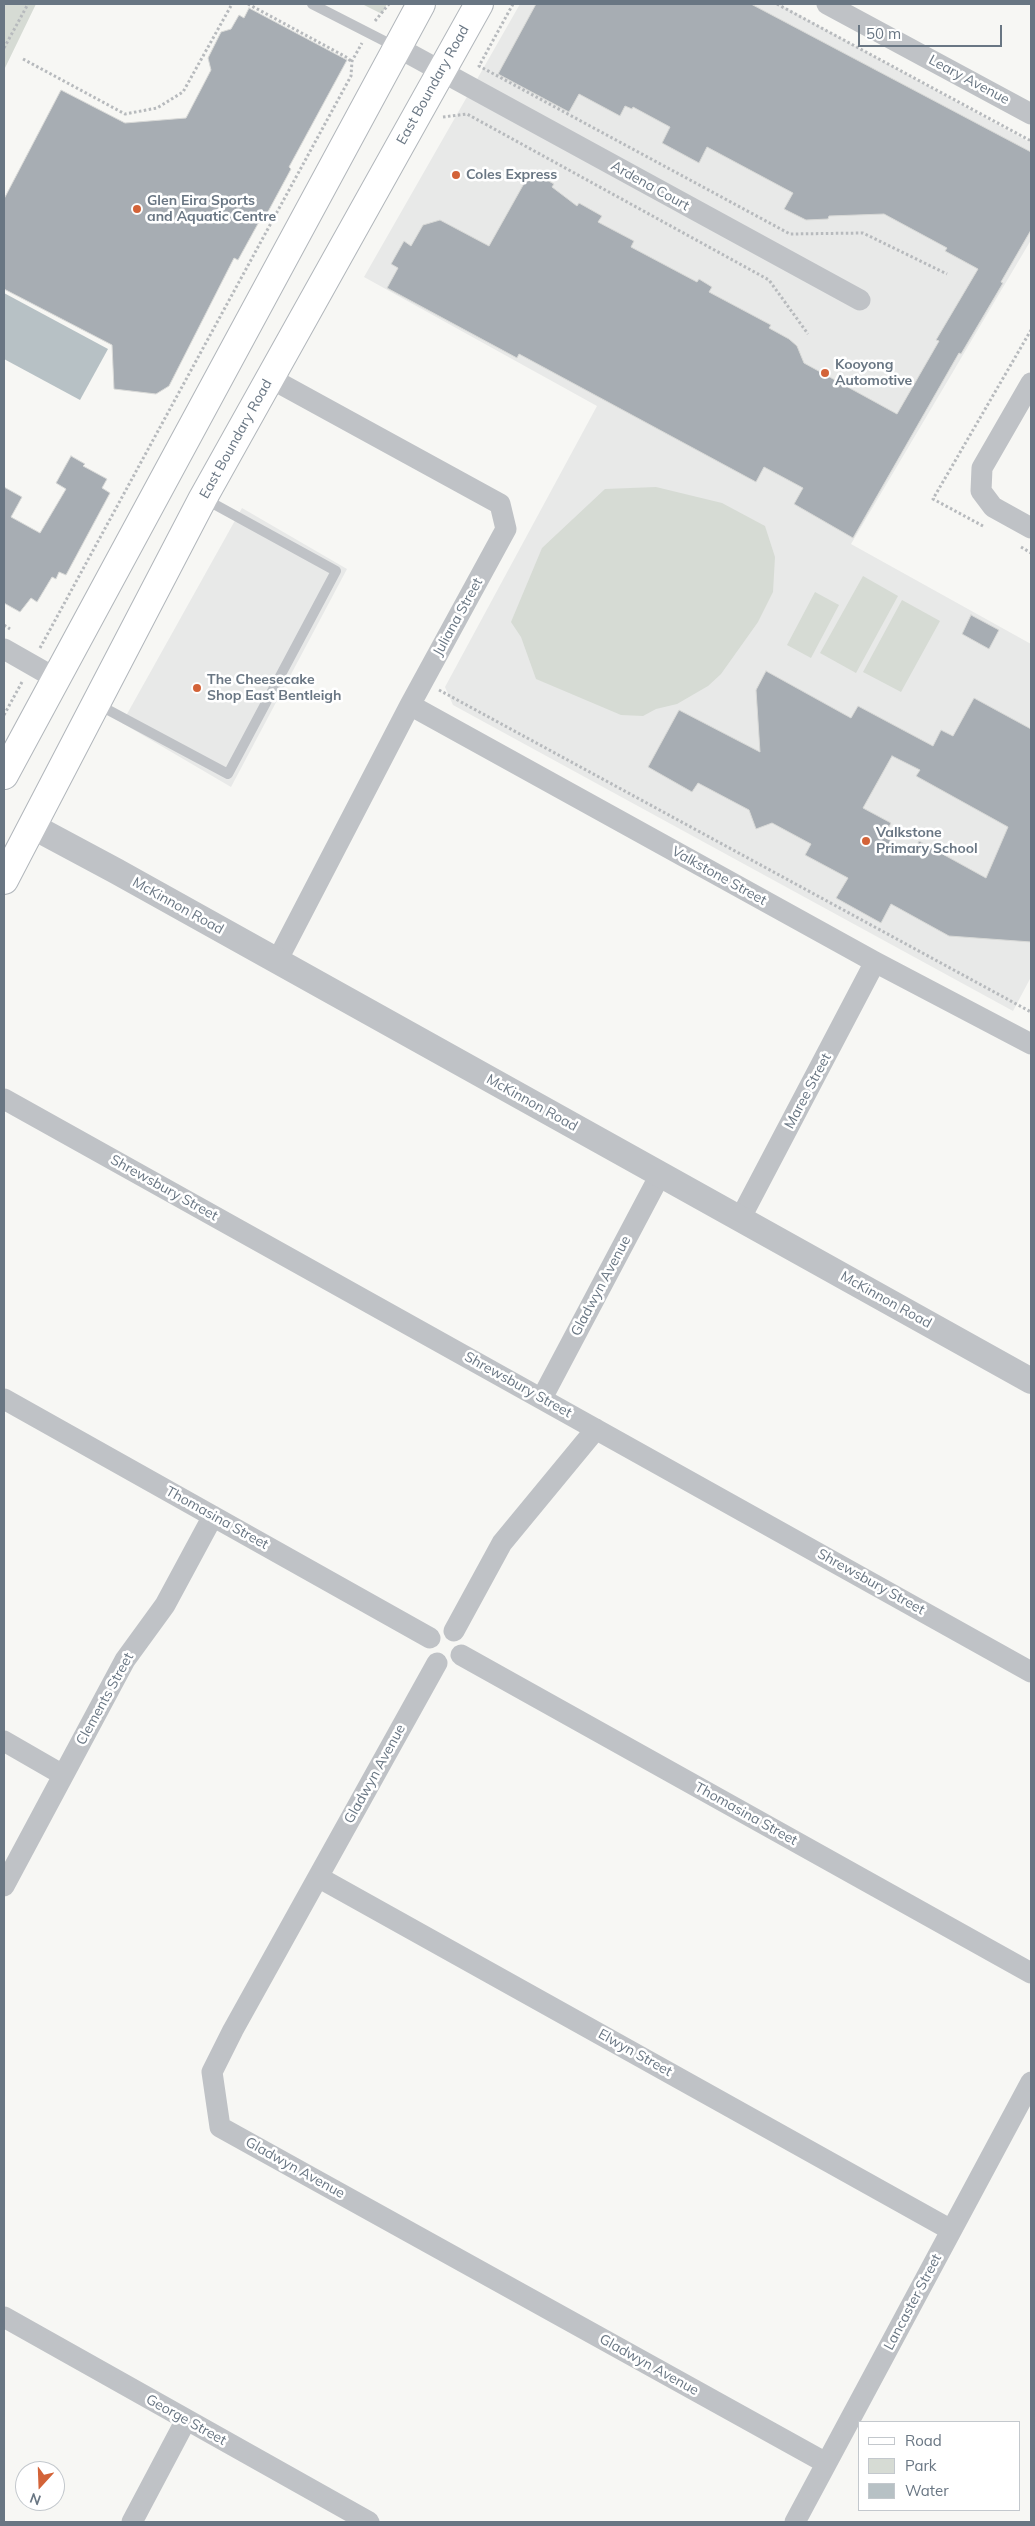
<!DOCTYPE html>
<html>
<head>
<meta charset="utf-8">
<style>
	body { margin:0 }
	#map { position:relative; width:1035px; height:2526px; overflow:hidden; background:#f7f7f4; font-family:Mulish,sans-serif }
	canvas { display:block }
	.frame { position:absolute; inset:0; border:5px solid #697683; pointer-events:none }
	.legend { position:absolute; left:858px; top:2421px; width:162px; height:90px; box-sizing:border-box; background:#fff; border:1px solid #c3c8cd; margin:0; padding:6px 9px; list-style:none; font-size:15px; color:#697683 }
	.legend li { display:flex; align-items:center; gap:10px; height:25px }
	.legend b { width:25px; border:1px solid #c3c8cd }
	.north { position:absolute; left:15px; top:2461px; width:50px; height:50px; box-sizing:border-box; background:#fff; border:1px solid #c3c8cd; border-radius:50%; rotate:200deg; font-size:14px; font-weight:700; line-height:20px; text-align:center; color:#697683 }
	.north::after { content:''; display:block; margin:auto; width:18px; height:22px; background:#d36338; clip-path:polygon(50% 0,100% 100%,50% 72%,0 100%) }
	.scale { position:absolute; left:858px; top:25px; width:144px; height:22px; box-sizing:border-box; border:2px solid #697683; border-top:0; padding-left:6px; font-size:15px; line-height:18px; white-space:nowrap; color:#697683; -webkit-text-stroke:4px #fff; paint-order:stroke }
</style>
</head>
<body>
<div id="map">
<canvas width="1035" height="2526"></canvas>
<div class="frame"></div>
<ul class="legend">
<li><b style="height:6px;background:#fff"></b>Road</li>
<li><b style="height:14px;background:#d6dbd4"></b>Park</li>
<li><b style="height:14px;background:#b7c1c5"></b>Water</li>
</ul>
<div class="north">N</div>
<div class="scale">50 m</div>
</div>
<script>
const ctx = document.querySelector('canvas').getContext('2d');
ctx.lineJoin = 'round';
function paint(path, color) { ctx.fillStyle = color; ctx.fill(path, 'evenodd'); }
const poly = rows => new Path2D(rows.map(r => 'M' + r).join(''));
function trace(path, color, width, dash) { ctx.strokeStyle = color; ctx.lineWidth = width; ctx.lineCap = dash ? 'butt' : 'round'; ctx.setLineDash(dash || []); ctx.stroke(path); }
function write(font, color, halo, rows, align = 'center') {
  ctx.font = font + ' Mulish,sans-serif'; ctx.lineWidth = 5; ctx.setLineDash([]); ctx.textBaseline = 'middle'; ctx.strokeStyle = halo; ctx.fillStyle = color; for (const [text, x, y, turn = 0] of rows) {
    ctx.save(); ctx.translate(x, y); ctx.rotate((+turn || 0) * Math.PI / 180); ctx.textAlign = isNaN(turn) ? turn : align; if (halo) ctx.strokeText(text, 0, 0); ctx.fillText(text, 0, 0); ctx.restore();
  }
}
const built = poly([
	[520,4,779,4,1031,143,1031,240,851,544,1031,644,1031,977,1013,1011,453,705,445,687,597,406,364,277],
	[242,508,347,569,231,787,122,723]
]);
const green = poly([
	[4,4,36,4,4,70],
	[362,4,387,4,382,14],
	[656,487,722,503,765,526,775,557,773,592,758,622,721,674,708,686,677,704,656,709,643,716,621,715,536,679,521,637,511,622,542,548,605,489],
	[863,576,898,596,856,673,820,653],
	[815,592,839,605,811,658,787,645],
	[902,600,940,621,901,692,863,672]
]);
const water = poly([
	[4,293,108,349,80,400,4,359]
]);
const building = poly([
	[536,4,751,4,1031,152,1031,230,1001,282,1003,283,961,354,959,353,853,538,794,504,803,488,764,467,756,482,519,354,517,358,387,288,398,268,391,264,404,241,411,246,423,225,440,220,489,246,531,171,554,184,552,187,577,206,579,203,602,216,598,222,634,241,631,247,697,282,699,279,712,287,709,292,771,325,769,328,789,339,797,346,804,363,897,414,939,341,936,340,978,269,945,251,947,248,884,214,829,216,828,219,806,220,784,209,793,193,707,147,699,163,662,143,670,127,633,107,632,109,625,106,620,116,579,94,569,112,498,74,536,4],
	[249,8,347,60,289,167,291,169,263,221,260,220,238,260,234,258,169,386,156,394,114,389,112,345,4,289,4,199,61,90,125,123,186,118,211,70,208,58,221,32,231,29,239,15,244,18,249,8],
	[71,456,85,464,83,466,107,479,102,488,110,493,66,575,59,572,56,579,52,577,37,602,31,598,20,612,4,603,4,487,22,497,11,517,40,533,66,489,56,483,71,456],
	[971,615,999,630,989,649,962,634,971,615],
	[766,671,851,718,858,706,933,746,941,730,953,736,974,698,1031,729,1031,942,949,936,891,904,881,923,836,898,848,878,805,855,811,844,772,823,756,829,749,810,698,783,692,792,648,767,679,710,760,752,756,690,766,671],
	[892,756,920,770,916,776,1008,827,986,878,919,841,913,852,884,837,891,823,863,808,892,756]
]);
const path = poly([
	[248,4,348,58,352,63],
	[513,4,479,66,790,234,863,233,947,274],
	[777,4,1031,141],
	[375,21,389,4],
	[4,48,28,4],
	[23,59,125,114,157,108,183,92,232,4],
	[443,117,467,114,769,280,808,334],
	[983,526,933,499,1031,330],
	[1021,547,1031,553],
	[4,625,10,629],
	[40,648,351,76,352,61,362,43],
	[439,690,1031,1012],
	[4,715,22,682]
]);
const service = poly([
	[312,4,396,47],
	[97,704,228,774,336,571,203,498]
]);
const minor = poly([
	[827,4,1031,114],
	[397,47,860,300],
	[270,378,500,504,506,529,410,705,277,961],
	[1031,383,982,468,981,491,993,507,1031,528],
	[4,649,55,678],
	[410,705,875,962,1031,1044],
	[4,1099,1031,1672],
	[740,1219,875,962],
	[542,1398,660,1175],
	[4,1399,430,1638],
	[454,1631,502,1543,596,1429],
	[461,1655,1031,1973],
	[437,1663,233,2030,212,2072,220,2127,826,2463],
	[4,1741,63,1775],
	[318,1877,951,2230],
	[4,1886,125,1660,165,1605,213,1516],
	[4,2317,369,2522],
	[132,2522,186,2420],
	[795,2522,1031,2082]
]);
const tertiary = poly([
	[32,826,116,871,1031,1381]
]);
const secondary = poly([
	[4,775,421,4],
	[4,880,203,498,479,4]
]);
const markers = [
	[456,175,5,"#d36338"],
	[137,209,5,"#d36338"],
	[825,373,5,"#d36338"],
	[197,688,5,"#d36338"],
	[866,841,5,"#d36338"]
];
const streetNames = [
	["Leary Avenue",969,80,28],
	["East Boundary Road",433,85,-61],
	["Ardena Court",650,186,29],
	["East Boundary Road",236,439,-61],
	["Juliana Street",458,617,-61],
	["Valkstone Street",719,876,29],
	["McKinnon Road",178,906,29],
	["Maree Street",808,1091,-62],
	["McKinnon Road",532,1103,29],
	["Shrewsbury Street",164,1188,29],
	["Gladwyn Avenue",601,1286,-62],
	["McKinnon Road",886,1300,29],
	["Shrewsbury Street",518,1385,29],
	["Thomasina Street",217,1518,29],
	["Shrewsbury Street",871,1582,29],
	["Clements Street",105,1699,-61],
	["Gladwyn Avenue",375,1774,-61],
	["Thomasina Street",746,1814,29],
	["Elwyn Street",635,2053,29],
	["Gladwyn Avenue",295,2168,29],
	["Lancaster Street",913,2302,-62],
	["Gladwyn Avenue",649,2365,29],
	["George Street",186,2420,29]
];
const poiNames = [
	["Coles Express",466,175],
	["Glen Eira Sports",147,201],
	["and Aquatic Centre",147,217],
	["Kooyong",835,365],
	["Automotive",835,381],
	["The Cheesecake",207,680],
	["Shop East Bentleigh",207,696],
	["Valkstone",876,833],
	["Primary School",876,849]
];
paint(built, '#e8e9e8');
paint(green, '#d6dbd4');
paint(water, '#b7c1c5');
paint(building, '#a7adb3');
trace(building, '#d8d9d7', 1);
trace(secondary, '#b1b6bb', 30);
trace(path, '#b7babd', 3, [2.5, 2.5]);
trace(service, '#bfc2c6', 10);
trace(minor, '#bfc2c6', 21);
trace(tertiary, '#bfc2c6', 26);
trace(secondary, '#fff', 28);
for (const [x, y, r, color] of markers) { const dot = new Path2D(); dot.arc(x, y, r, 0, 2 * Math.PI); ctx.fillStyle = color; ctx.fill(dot); trace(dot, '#fff', 2); }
write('14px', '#697683', '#fff', streetNames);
write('bold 14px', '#697683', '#fff', poiNames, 'left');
</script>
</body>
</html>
